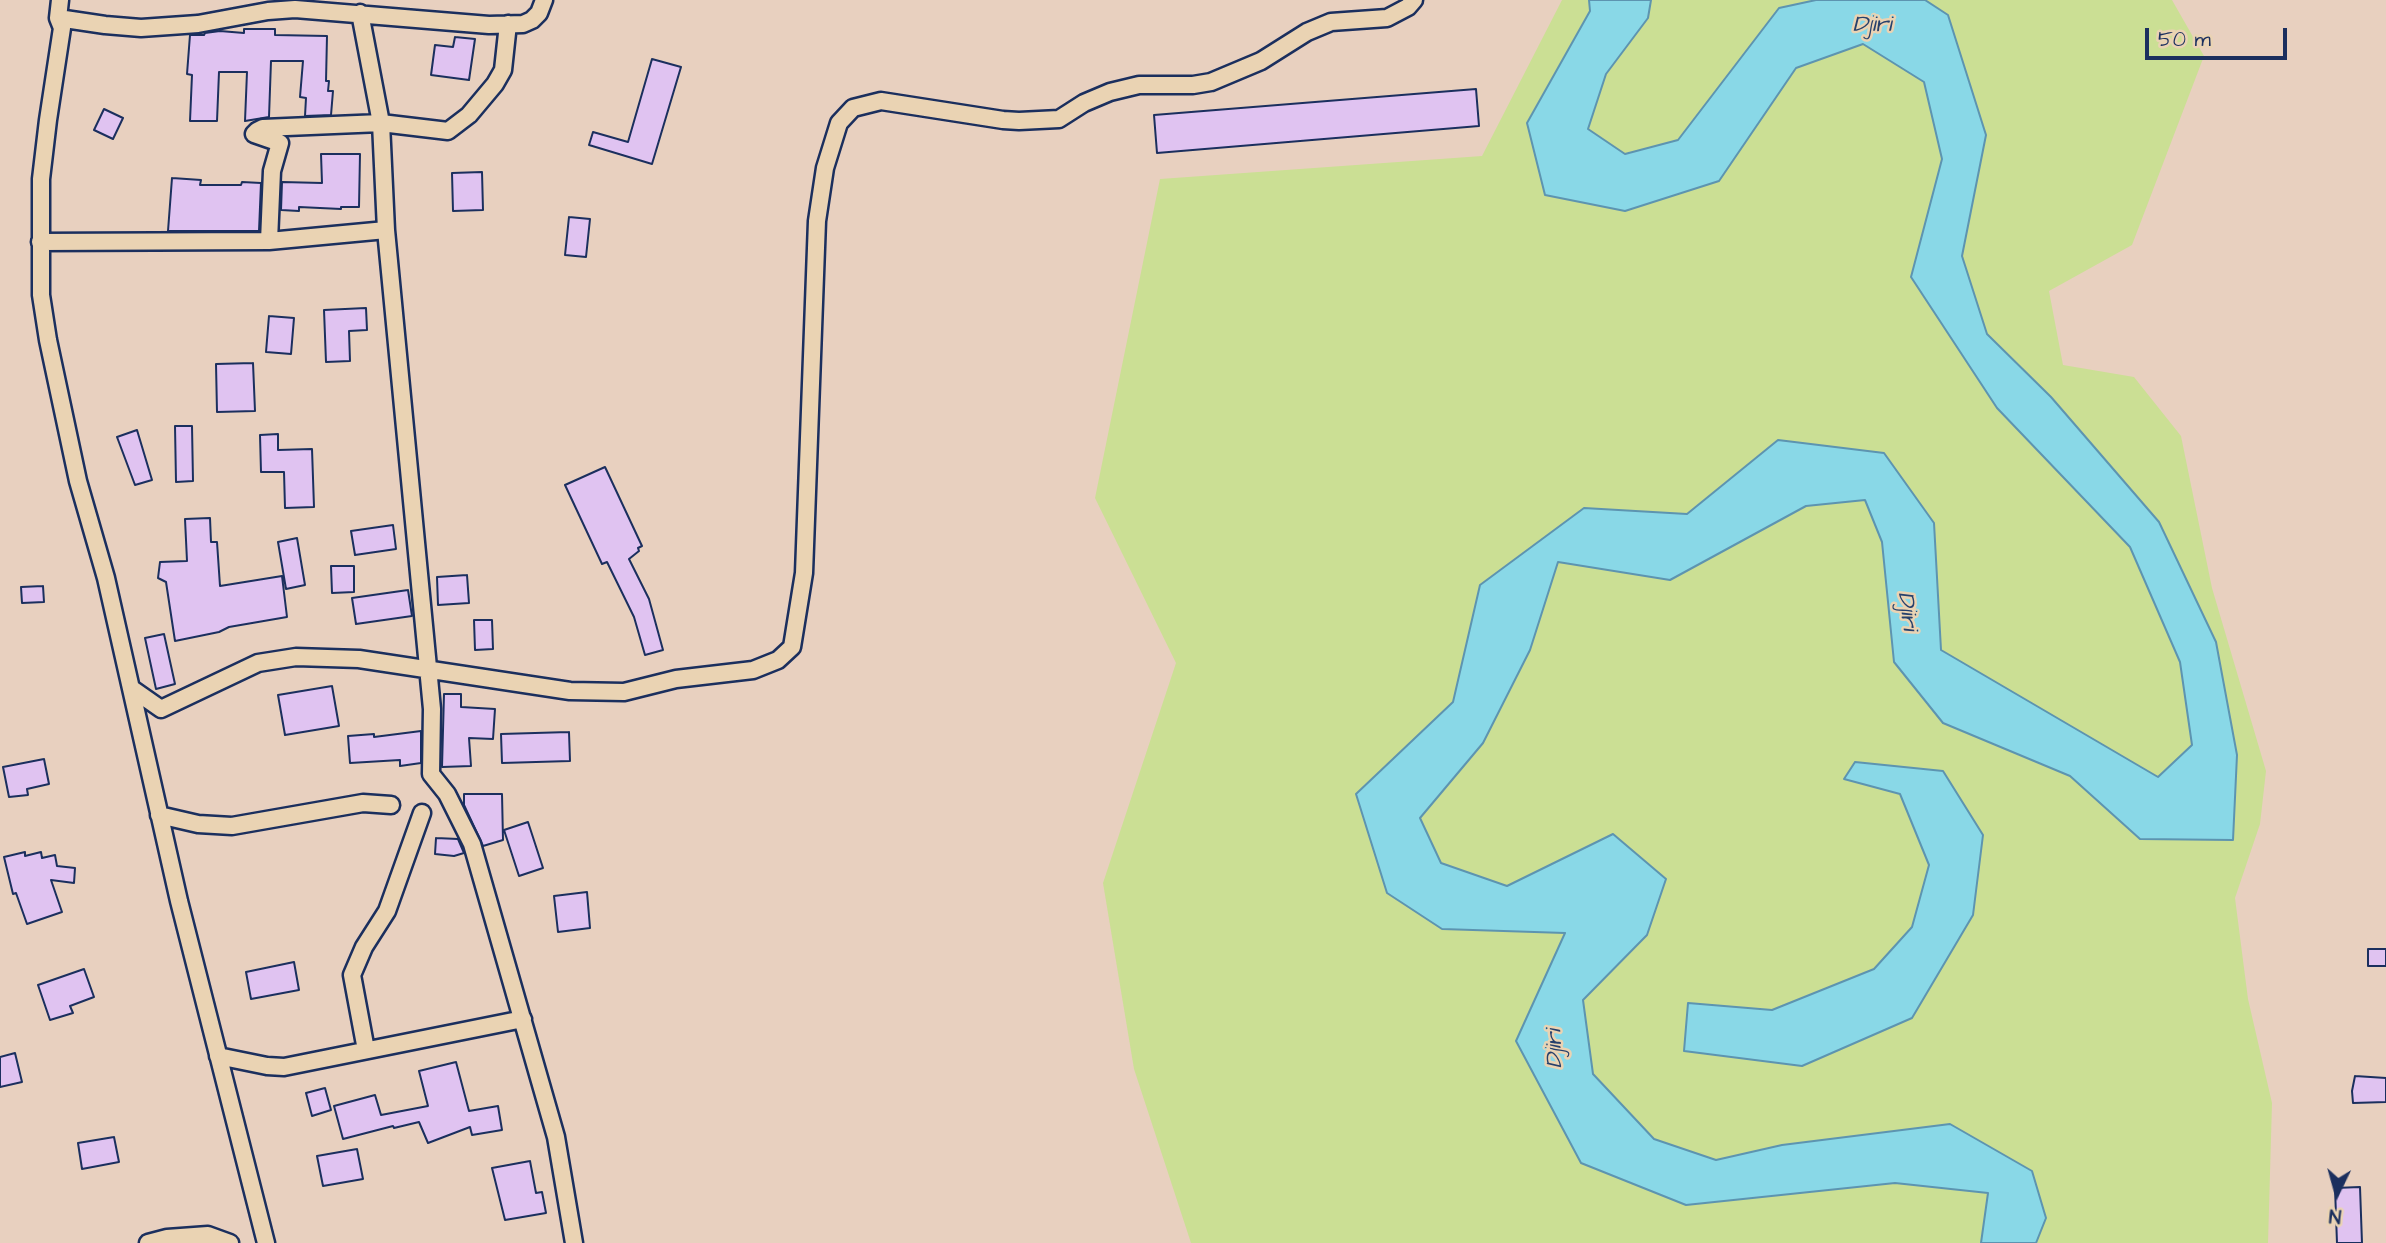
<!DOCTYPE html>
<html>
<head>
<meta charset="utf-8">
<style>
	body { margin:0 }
	#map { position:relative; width:2386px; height:1243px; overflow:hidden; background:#e8d0bf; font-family:"Architects Daughter",sans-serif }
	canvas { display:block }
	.north { position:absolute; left:2302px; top:1159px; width:70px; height:70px; -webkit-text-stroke:5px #ead3b3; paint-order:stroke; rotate:185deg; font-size:19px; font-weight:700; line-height:28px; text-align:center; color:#1b2f5e }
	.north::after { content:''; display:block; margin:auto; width:24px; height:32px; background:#1b2f5e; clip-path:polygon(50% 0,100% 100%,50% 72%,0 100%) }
	.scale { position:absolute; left:2145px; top:28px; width:142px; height:32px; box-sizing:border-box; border:4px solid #1b2f5e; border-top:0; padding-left:9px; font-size:21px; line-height:24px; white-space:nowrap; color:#1b2f5e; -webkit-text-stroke:5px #ead3b3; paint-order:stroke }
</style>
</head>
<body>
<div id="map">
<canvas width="2386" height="1243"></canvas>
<div class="north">N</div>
<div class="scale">50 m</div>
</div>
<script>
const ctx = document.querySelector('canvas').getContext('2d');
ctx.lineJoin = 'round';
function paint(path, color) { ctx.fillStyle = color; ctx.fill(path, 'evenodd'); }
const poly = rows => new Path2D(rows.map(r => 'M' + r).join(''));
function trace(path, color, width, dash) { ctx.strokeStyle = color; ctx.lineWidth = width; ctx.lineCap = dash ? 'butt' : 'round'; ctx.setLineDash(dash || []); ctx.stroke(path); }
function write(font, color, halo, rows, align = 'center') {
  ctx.font = font + ' "Architects Daughter",sans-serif'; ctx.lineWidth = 5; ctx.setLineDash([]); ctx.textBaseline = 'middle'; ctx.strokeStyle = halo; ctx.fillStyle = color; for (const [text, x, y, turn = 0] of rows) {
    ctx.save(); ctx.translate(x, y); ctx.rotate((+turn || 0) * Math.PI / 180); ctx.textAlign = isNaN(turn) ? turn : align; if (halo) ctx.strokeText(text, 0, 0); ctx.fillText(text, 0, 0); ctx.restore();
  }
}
const green = poly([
	[1562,0,1589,0,1590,11,1527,122,1545,195,1719,181,1796,68,1863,44,1924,82,1942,159,1911,277,1997,408,2130,547,2180,662,2192,746,2158,777,1941,650,1934,523,1778,440,1687,514,1584,508,1480,585,1453,702,1356,794,1442,929,1565,933,1516,1041,1686,1205,1895,1183,1988,1193,1981,1243,1191,1243,1134,1069,1103,883,1176,663,1095,498,1160,179,1482,156],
	[1651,0,1816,0,1779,8,1678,140,1625,154,1588,129,1606,74,1648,18],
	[1925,0,2172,0,2204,56,2132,245,2049,291,2063,365,2134,377,2181,436,2212,588,2266,771,2260,824,2235,898,2248,999,2272,1103,2268,1243,2036,1243,2046,1218,1950,1124,1782,1145,1716,1161,1654,1139,1593,1074,1583,1000,1647,935,1613,834,1507,886,1441,863,1420,817,1483,743,1530,650,1558,562,1670,580,1807,506,1865,500,1882,542,1894,662,1943,723,2070,776,2140,839,2232,840,2216,642,2159,522,2051,397,1987,334,1962,256,1986,135,1948,15],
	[1943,771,1982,835,1973,915,1912,1018,1684,1050,1689,1003,1771,1010,1874,969,1912,927,1929,865,1900,794,1844,779]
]);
const water = poly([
	[1589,0,1651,0,1648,18,1606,74,1588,129,1625,154,1678,140,1779,8,1816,0,1925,0,1948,15,1986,135,1962,256,1987,334,2051,397,2159,522,2216,642,2237,755,2233,840,2140,839,2070,776,1943,723,1894,662,1882,542,1865,500,1806,506,1670,580,1558,562,1530,650,1483,743,1420,818,1441,863,1507,886,1613,834,1666,879,1647,935,1583,1000,1593,1074,1654,1139,1716,1160,1782,1145,1950,1124,2032,1171,2046,1218,2036,1243,1981,1243,1988,1193,1895,1183,1686,1205,1581,1163,1516,1041,1565,933,1442,929,1387,893,1356,794,1453,702,1480,585,1584,508,1687,514,1778,440,1884,453,1934,523,1941,650,2158,777,2192,745,2180,662,2130,547,1997,408,1911,277,1942,159,1924,82,1863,44,1796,68,1719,181,1625,211,1545,195,1527,123,1590,11,1589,0],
	[1855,762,1943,771,1983,835,1973,915,1912,1018,1802,1066,1684,1051,1688,1003,1772,1010,1874,969,1912,927,1929,865,1900,794,1844,779,1855,762]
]);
const building = poly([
	[244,29,275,29,275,35,327,36,326,81,329,81,328,91,333,91,331,115,305,116,306,98,300,97,303,61,271,61,269,117,245,121,247,72,219,72,217,121,190,121,192,75,187,74,190,35,204,35,205,33,220,31,244,33,244,29],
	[455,37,475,39,469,80,431,75,435,45,453,47,455,37],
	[652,59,681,67,652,164,589,145,593,132,628,142,652,59],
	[1476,89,1479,126,1157,153,1154,115,1476,89],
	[104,109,123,118,113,139,94,130,104,109],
	[321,154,360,154,359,207,341,207,341,209,299,207,299,211,281,210,282,182,322,183,321,154],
	[482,172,483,210,453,211,452,173,482,172],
	[172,178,201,180,200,185,241,185,242,182,261,183,259,231,168,231,172,178],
	[569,217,590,219,586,257,565,255,569,217],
	[366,308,367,330,349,331,350,361,326,362,324,310,366,308],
	[269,316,294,318,291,354,266,352,269,316],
	[253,363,255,411,217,412,216,364,253,363],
	[175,426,192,426,193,481,176,482,175,426],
	[137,430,152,480,135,485,117,437,137,430],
	[278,434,278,450,312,449,314,507,285,508,284,472,261,472,260,435,278,434],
	[605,467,642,546,638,548,639,551,629,559,649,599,663,650,645,655,634,617,607,562,602,564,565,485,605,467],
	[210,518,211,542,217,542,220,586,282,576,287,617,229,627,219,632,175,641,166,582,158,578,160,562,187,561,185,519,210,518],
	[393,525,396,549,355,555,351,531,393,525],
	[297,538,305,585,286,589,278,542,297,538],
	[331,566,354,566,354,592,332,593,331,566],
	[467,575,469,603,438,605,437,577,467,575],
	[43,586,44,602,22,603,21,587,43,586],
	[408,590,412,616,356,624,352,598,408,590],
	[474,620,492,620,493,649,475,650,474,620],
	[164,634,175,684,156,689,145,638,164,634],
	[332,686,339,726,285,735,278,695,332,686],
	[444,694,461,694,461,707,495,709,493,739,469,738,471,766,442,767,444,694],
	[421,731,421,763,400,766,400,760,350,763,348,736,374,734,374,737,421,731],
	[569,732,570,761,502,763,501,734,569,732],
	[44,759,49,784,27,789,28,795,9,797,3,767,44,759],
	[464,794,502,794,503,840,483,846,464,805,464,794],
	[528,822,543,868,519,876,504,830,528,822],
	[436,838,458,839,464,853,454,856,435,854,436,838],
	[25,852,25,856,41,852,42,858,55,855,57,866,75,868,74,883,51,880,62,912,27,924,16,893,13,894,4,857,25,852],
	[587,892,590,928,558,932,554,896,587,892],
	[2368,949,2386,949,2386,966,2368,966,2368,949],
	[294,962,299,990,251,999,246,972,294,962],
	[84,969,94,997,70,1006,73,1013,50,1020,38,985,84,969],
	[15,1053,22,1082,0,1087,0,1057,15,1053],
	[456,1062,469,1111,498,1106,502,1130,472,1135,470,1127,428,1143,419,1122,394,1128,393,1126,343,1139,334,1106,375,1095,381,1115,428,1106,419,1071,456,1062],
	[2355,1076,2386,1078,2386,1102,2353,1103,2352,1091,2355,1076],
	[325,1088,331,1110,312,1116,306,1093,325,1088],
	[114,1137,119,1162,82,1169,78,1143,114,1137],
	[357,1149,363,1179,323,1186,317,1156,357,1149],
	[530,1161,536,1193,542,1192,546,1213,505,1220,492,1168,530,1161],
	[2360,1187,2362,1243,2337,1243,2335,1188,2360,1187]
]);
const minor = poly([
	[60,0,58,18,62,28,48,120,41,179,41,295,48,340,78,481,106,578,179,901,266,1243],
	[360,13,381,123,386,230,432,709,431,774,447,794,472,844,556,1137,574,1243],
	[58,18,105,25,141,28,198,24,268,11,295,9,489,25,523,24,532,20,539,13,544,0],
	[269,241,272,171,280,143,254,134,257,131,263,128,381,123,448,131,469,115,495,84,503,70,508,24],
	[40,242,269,241,386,230],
	[131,688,161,709,258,663,296,657,359,659,570,691,624,692,676,679,753,670,778,660,792,647,804,573,817,221,825,168,839,123,853,108,881,101,1003,120,1019,121,1059,119,1084,103,1110,92,1139,85,1193,85,1211,82,1261,61,1307,32,1331,22,1387,18,1408,7,1414,0],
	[159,815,198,824,232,826,363,803,391,805],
	[366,1050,352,975,364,947,387,911,422,813],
	[218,1056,267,1066,284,1067,523,1019],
	[148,1243,167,1238,208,1235,230,1243]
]);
const waterNames = [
	["Djiri",1872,26],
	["Djiri",1906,611,83],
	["Djiri",1556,1049,-91]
];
paint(green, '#cbdf94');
paint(water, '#89d8e7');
trace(water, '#5d94b0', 2);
paint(building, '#e0c3f1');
trace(building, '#1b2f5e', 2);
trace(minor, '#1b2f5e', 21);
trace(minor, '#ead3b3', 16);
write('italic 23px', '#26406c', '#ead3b3', waterNames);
</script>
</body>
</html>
